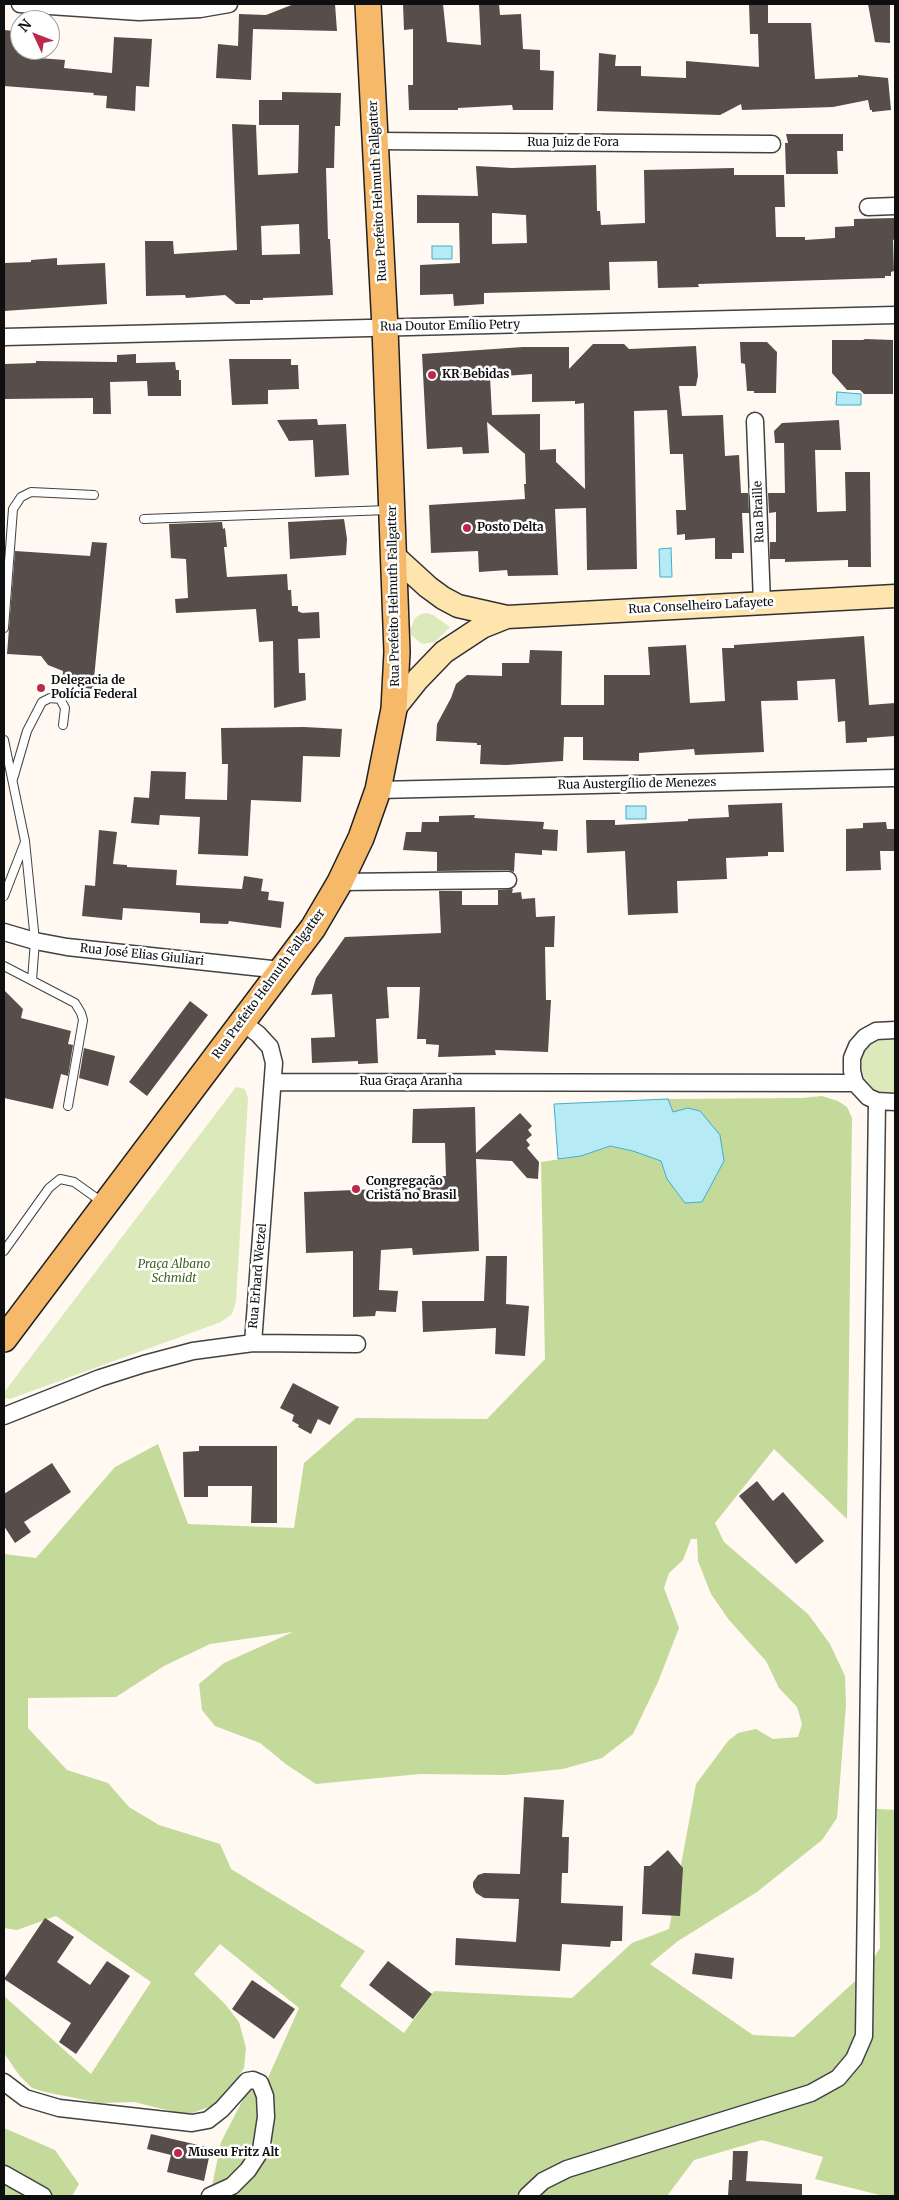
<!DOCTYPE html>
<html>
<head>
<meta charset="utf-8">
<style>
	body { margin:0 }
	#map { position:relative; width:899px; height:2200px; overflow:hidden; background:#fff9f1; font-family:Merriweather,serif }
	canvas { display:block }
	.frame { position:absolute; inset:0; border:5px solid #0f0f0f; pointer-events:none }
	.north { position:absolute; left:10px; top:10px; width:50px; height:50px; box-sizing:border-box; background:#fff; border:1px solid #9f9f9f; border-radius:50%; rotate:313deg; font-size:14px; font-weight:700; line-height:20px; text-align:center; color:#0f0f0f }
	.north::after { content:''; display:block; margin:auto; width:18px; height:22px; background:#bd284d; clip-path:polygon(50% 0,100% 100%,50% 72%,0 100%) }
</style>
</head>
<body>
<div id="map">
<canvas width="899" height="2200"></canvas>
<div class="frame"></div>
<div class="north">N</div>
</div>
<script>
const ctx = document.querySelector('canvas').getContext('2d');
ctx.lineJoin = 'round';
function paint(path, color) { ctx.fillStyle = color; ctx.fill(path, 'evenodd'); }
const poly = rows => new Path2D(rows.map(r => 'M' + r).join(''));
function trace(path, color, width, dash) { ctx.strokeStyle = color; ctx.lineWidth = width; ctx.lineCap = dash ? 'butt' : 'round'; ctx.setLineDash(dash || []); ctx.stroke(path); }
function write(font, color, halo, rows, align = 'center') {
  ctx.font = font + ' Merriweather,serif'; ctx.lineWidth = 5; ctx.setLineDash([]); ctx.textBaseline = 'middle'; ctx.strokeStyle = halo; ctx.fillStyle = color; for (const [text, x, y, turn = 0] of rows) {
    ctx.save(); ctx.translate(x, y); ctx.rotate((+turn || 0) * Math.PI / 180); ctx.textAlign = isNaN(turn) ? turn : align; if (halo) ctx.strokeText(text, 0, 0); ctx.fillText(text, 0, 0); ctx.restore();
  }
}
const green = poly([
	[427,613,433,615,450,627,435,642,422,644,412,636,410,630,415,618,421,614],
	[895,1035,895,1096,872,1093,859,1078,858,1057,870,1040],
	[236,1087,245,1089,248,1098,236,1301,232,1314,221,1322,10,1399,5,1398,5,1391]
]);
const forest = poly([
	[822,1096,838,1101,847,1107,852,1118,847,1519,774,1449,715,1523,724,1542,808,1614,830,1644,845,1676,846,1705,837,1818,822,1840,757,1892,678,1941,650,1964,753,2035,794,2037,865,1972,880,1948,877,1809,895,1810,895,2196,884,2196,815,2179,823,2157,762,2140,694,2160,667,2196,210,2196,221,2142,253,2080,267,2080,299,2008,220,1944,194,1974,225,2004,239,2022,246,2048,244,2068,232,2086,214,2105,187,2115,134,2102,100,2103,45,2092,32,2088,19,2075,4,2053,4,1996,91,2074,151,1982,56,1916,17,1930,4,1928,4,1554,36,1558,115,1467,158,1444,188,1524,294,1528,304,1463,356,1418,487,1419,545,1359,541,1162,581,1156,610,1146,633,1151,661,1161,667,1179,688,1108,673,1112,668,1099,802,1098],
	[691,1539,697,1539,698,1561,711,1594,729,1620,766,1661,779,1688,797,1707,802,1724,798,1737,773,1739,756,1729,738,1733,728,1741,696,1784,669,1929,632,1943,572,1998,434,1991,404,2033,340,1986,365,1951,231,1869,220,1844,159,1825,129,1807,108,1783,67,1770,28,1728,28,1698,116,1697,164,1666,210,1644,293,1632,224,1663,199,1684,202,1710,215,1726,260,1743,287,1765,316,1784,420,1774,505,1775,563,1769,602,1758,633,1734,658,1682,679,1628,664,1588,669,1573,683,1560],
	[4,2128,55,2150,79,2184,72,2196,4,2196]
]);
const water = poly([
	[432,246,452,246,452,259,432,259,432,246],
	[837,392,861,394,861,405,836,405,837,392],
	[671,548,672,577,660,577,659,549,671,548],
	[626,806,646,806,646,819,626,819,626,806],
	[668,1099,673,1112,688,1108,700,1111,720,1135,724,1161,702,1202,685,1203,667,1179,661,1161,633,1151,610,1146,581,1156,558,1159,554,1104,668,1099]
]);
const building = poly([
	[294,4,335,4,337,31,253,29,251,80,216,78,218,44,238,46,239,14,266,15],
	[403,4,443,4,447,42,481,45,479,4,499,4,500,15,521,14,523,49,540,50,540,70,554,71,553,110,513,110,512,105,458,108,458,110,409,110,408,85,413,85,413,29,404,30],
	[749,4,768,4,768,23,811,23,815,79,858,77,858,75,888,78,891,110,872,112,872,110,870,110,868,100,833,107,742,110,741,104,720,115,597,111,599,53,616,55,615,66,641,66,641,76,686,78,686,61,759,67,758,34,750,34],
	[868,4,890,4,890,43,875,42],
	[5,30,20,32,20,50,39,50,38,58,65,60,64,68,112,73,114,37,152,39,149,87,136,86,135,111,106,108,107,96,93,95,94,93,4,86],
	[282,92,341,93,340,126,335,126,334,168,326,168,328,239,330,239,333,295,263,298,263,300,250,300,250,304,236,304,225,295,186,298,185,295,146,296,145,241,173,241,174,254,237,250,232,124,256,125,258,175,298,173,299,125,259,125,259,100,282,100],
	[299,224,300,254,262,255,261,226],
	[786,134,843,134,843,151,837,151,838,174,786,174,785,143,788,143],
	[596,165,597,211,600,211,601,225,645,223,644,170,734,168,734,175,784,175,785,207,775,207,776,237,805,237,805,240,835,238,835,227,854,226,854,219,895,218,895,239,893,240,894,271,891,272,891,276,885,276,885,278,698,284,699,287,658,288,657,261,609,262,610,290,484,293,484,304,454,306,453,294,420,295,420,265,460,263,459,223,417,223,417,195,478,196,476,166,512,168],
	[492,213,526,215,527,243,492,244],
	[57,258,57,265,105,263,107,304,4,311,4,263,31,262,31,260],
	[865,339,893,340,893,394,864,394,860,390,847,390,832,373,832,340,863,340],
	[740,342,767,342,777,352,776,393,754,393,754,391,747,391,745,364,741,363],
	[593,344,624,344,629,349,696,346,698,376,696,386,679,386,682,416,723,415,725,456,739,455,741,493,748,493,749,513,742,513,744,553,732,553,732,559,715,559,715,538,685,540,685,534,677,535,676,510,686,510,683,454,670,454,667,410,634,411,637,569,587,570,586,508,555,509,558,575,508,576,507,570,479,572,478,551,431,553,429,505,525,499,524,484,526,484,525,454,487,422,489,453,463,454,462,447,427,449,422,354,523,347,569,347,569,369],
	[532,374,532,402,575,401,575,404,584,403,585,489,556,462,556,449,540,450,540,414,492,415,490,377],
	[136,354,136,363,175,362,176,370,179,370,179,380,181,380,181,396,148,396,147,381,110,382,111,414,93,414,93,398,4,399,4,364,36,363,36,361,117,362,117,355],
	[229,359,291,359,291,365,298,365,299,389,268,390,268,404,232,405],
	[317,419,318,425,346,424,349,475,315,477,313,440,289,441,277,420],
	[839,420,841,450,815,450,817,512,846,511,845,472,870,472,871,567,848,567,848,560,785,562,785,559,770,559,770,542,776,542,776,512,769,513,768,493,785,493,784,443,775,443,774,431,782,423],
	[344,519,347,539,346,555,290,559,288,522],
	[222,522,223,529,225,528,227,547,224,547,227,577,287,574,288,590,291,590,292,606,298,606,298,611,302,613,319,612,320,638,298,639,299,673,305,673,306,700,274,708,273,641,259,642,256,609,176,613,175,599,188,598,186,559,171,558,169,524],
	[92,542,107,543,93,689,62,686,63,671,48,665,41,656,7,654,15,551,90,556],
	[864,636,869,705,895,703,895,736,867,738,867,742,846,743,845,721,838,722,835,679,797,681,798,700,761,701,764,752,695,755,694,749,639,753,639,761,583,760,583,737,564,737,563,761,506,765,480,764,481,745,477,745,477,743,436,741,437,724,451,698,456,684,467,675,502,676,502,663,529,663,530,650,562,651,561,705,604,705,604,675,650,675,648,647,686,645,690,703,725,701,722,648,734,648,734,645],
	[304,727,342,729,340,757,303,756,301,802,251,800,248,856,198,854,200,817,160,815,159,825,131,823,134,797,149,798,151,771,186,772,185,799,227,800,228,764,222,764,221,728],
	[782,803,784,852,768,852,768,856,726,858,727,879,677,881,678,913,628,915,625,851,587,853,586,820,615,820,615,825,688,821,688,819,729,817,728,805],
	[475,815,474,818,544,822,543,829,558,830,557,851,542,850,542,855,515,853,514,872,508,870,437,871,437,852,403,850,406,832,421,832,422,822,439,822,439,816],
	[886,822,887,829,895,829,895,851,880,851,881,870,846,871,846,829,863,828,863,823],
	[99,830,117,832,113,864,127,865,127,867,177,870,176,885,242,889,244,876,263,879,261,891,269,892,268,900,284,902,281,928,229,921,228,924,200,923,200,913,123,908,122,920,82,916,85,885,95,886],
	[513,889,512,893,521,892,522,899,535,898,536,917,555,916,554,947,545,947,546,1000,551,1000,548,1052,495,1050,496,1055,438,1057,439,1045,426,1044,426,1039,417,1039,420,987,387,987,389,1018,376,1019,378,1063,358,1064,358,1061,312,1063,311,1038,335,1037,332,994,311,995,316,978,345,937,441,933,439,891,462,891,462,905,498,905,498,890],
	[4,990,23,1009,21,1018,71,1031,68,1044,73,1045,68,1076,61,1074,53,1109,4,1098],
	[190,1001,208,1015,147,1096,129,1082],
	[84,1048,115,1056,108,1086,79,1078],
	[475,1107,476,1153,520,1113,532,1126,528,1130,532,1135,526,1140,530,1145,527,1148,539,1162,538,1179,527,1178,512,1161,476,1159,479,1251,413,1255,412,1248,381,1250,379,1290,398,1291,396,1312,376,1311,375,1316,353,1317,353,1251,306,1253,304,1192,380,1189,379,1182,410,1180,409,1177,446,1176,445,1143,412,1143,413,1109],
	[486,1256,507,1256,506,1304,529,1306,525,1356,495,1354,496,1328,423,1332,422,1301,484,1301],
	[293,1383,339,1407,330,1425,318,1419,311,1434,298,1427,299,1425,292,1421,294,1415,280,1408],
	[199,1446,277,1446,277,1523,251,1523,252,1486,208,1486,208,1497,184,1497,183,1452,199,1451],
	[52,1463,71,1492,24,1522,31,1532,15,1543,4,1526,4,1494],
	[757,1481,773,1501,783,1492,824,1541,796,1564,739,1496],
	[524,1797,564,1800,562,1837,569,1837,568,1873,562,1873,561,1903,623,1906,622,1941,611,1941,610,1947,562,1944,560,1971,455,1965,456,1938,516,1942,519,1899,484,1898,476,1893,473,1887,473,1882,478,1875,484,1873,520,1874],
	[668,1850,683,1868,680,1916,642,1914,644,1866,650,1866],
	[45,1918,74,1937,57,1962,90,1985,107,1961,130,1976,76,2054,59,2042,71,2023,4,1979],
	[695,1953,734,1958,732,1979,692,1974],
	[388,1961,432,1994,413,2019,369,1985],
	[252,1980,295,2009,274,2039,232,2009],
	[151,2134,211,2148,204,2181,167,2172,171,2155,147,2149],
	[733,2151,748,2151,746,2181,802,2184,802,2196,728,2196,729,2180,732,2180]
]);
const lane = poly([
	[144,519,388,510],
	[4,628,13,509,21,497,31,492,94,495],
	[4,740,25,841,35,941,32,980],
	[13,779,27,731,42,702,50,698,60,699,65,708,63,725],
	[4,896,25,842],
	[4,966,75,1003,81,1013,83,1020,68,1106],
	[4,1251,49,1188,60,1179,74,1182,102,1202]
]);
const street = poly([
	[20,4,139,12,200,9,229,4],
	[375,141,772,144],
	[868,207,895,206],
	[4,337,895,315],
	[755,421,762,603],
	[378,790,895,778],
	[340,882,508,880],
	[4,932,35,941,67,947,281,970],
	[895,1030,876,1031,865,1037,857,1046,852,1058,852,1071,855,1083,868,1097,877,1101,895,1102],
	[274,1082,855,1083],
	[253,1343,357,1344],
	[4,1416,100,1378,144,1364,193,1351,253,1343,274,1063,270,1047,258,1034,242,1022],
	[4,2082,25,2098,59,2108,192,2123,208,2120,222,2109,247,2081,253,2080,260,2083,265,2096,266,2117,261,2150,248,2170,232,2186,210,2196],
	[4,2174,43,2196],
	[527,2196,543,2181,567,2169,811,2093,838,2078,854,2059,864,2036,877,1101]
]);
const secondary = poly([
	[394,556,428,587,443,598,458,606,507,617,895,596],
	[394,709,418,679,444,652,482,627,507,617]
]);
const primary = poly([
	[4,1339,313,928,340,882,361,838,378,790,394,709,397,652,385,328,368,4]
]);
const markers = [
	[432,375,5,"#bd284d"],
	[467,528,5,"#bd284d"],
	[41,688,5,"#bd284d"],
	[356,1189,5,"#bd284d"],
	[178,2153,5,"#bd284d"]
];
const streetNames = [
	["Rua Juiz de Fora",573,143],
	["Rua Prefeito Helmuth Fallgatter",378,191,-93],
	["Rua Doutor Emílio Petry",450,326,-1],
	["Rua Braille",759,512,-92],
	["Rua Prefeito Helmuth Fallgatter",394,596,-91],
	["Rua Conselheiro Lafayete",701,606,-3],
	["Rua Austergílio de Menezes",637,784,-1],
	["Rua José Elias Giuliari",142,955,6],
	["Rua Prefeito Helmuth Fallgatter",269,984,-54],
	["Rua Graça Aranha",411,1082],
	["Rua Erhard Wetzel",258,1276,-85]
];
const poiNames = [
	["KR Bebidas",442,375],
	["Posto Delta",477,528],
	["Delegacia de",51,681],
	["Polícia Federal",51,695],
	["Congregação",366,1182],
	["Cristã no Brasil",366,1196],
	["Museu Fritz Alt",188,2153]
];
const parkNames = [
	["Praça Albano",174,1265],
	["Schmidt",174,1279]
];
paint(green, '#dce9ba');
paint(forest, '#c3da9a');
paint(water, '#b6eaf5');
trace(water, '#3eafcc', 1);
paint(building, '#574d4b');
trace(lane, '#424242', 10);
trace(street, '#424242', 19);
trace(secondary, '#313131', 25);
trace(primary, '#202020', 28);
trace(lane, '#fff', 8);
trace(street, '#fff', 16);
trace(secondary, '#fee4ad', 22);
trace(primary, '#f6b869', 25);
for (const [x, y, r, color] of markers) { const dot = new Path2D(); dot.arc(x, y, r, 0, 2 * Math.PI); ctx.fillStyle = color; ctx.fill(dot); trace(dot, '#fff', 2); }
write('12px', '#0f0f0f', '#fff', streetNames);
write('bold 12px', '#0f0f0f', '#fff', poiNames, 'left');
write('italic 12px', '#3c661f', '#fff', parkNames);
</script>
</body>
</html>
